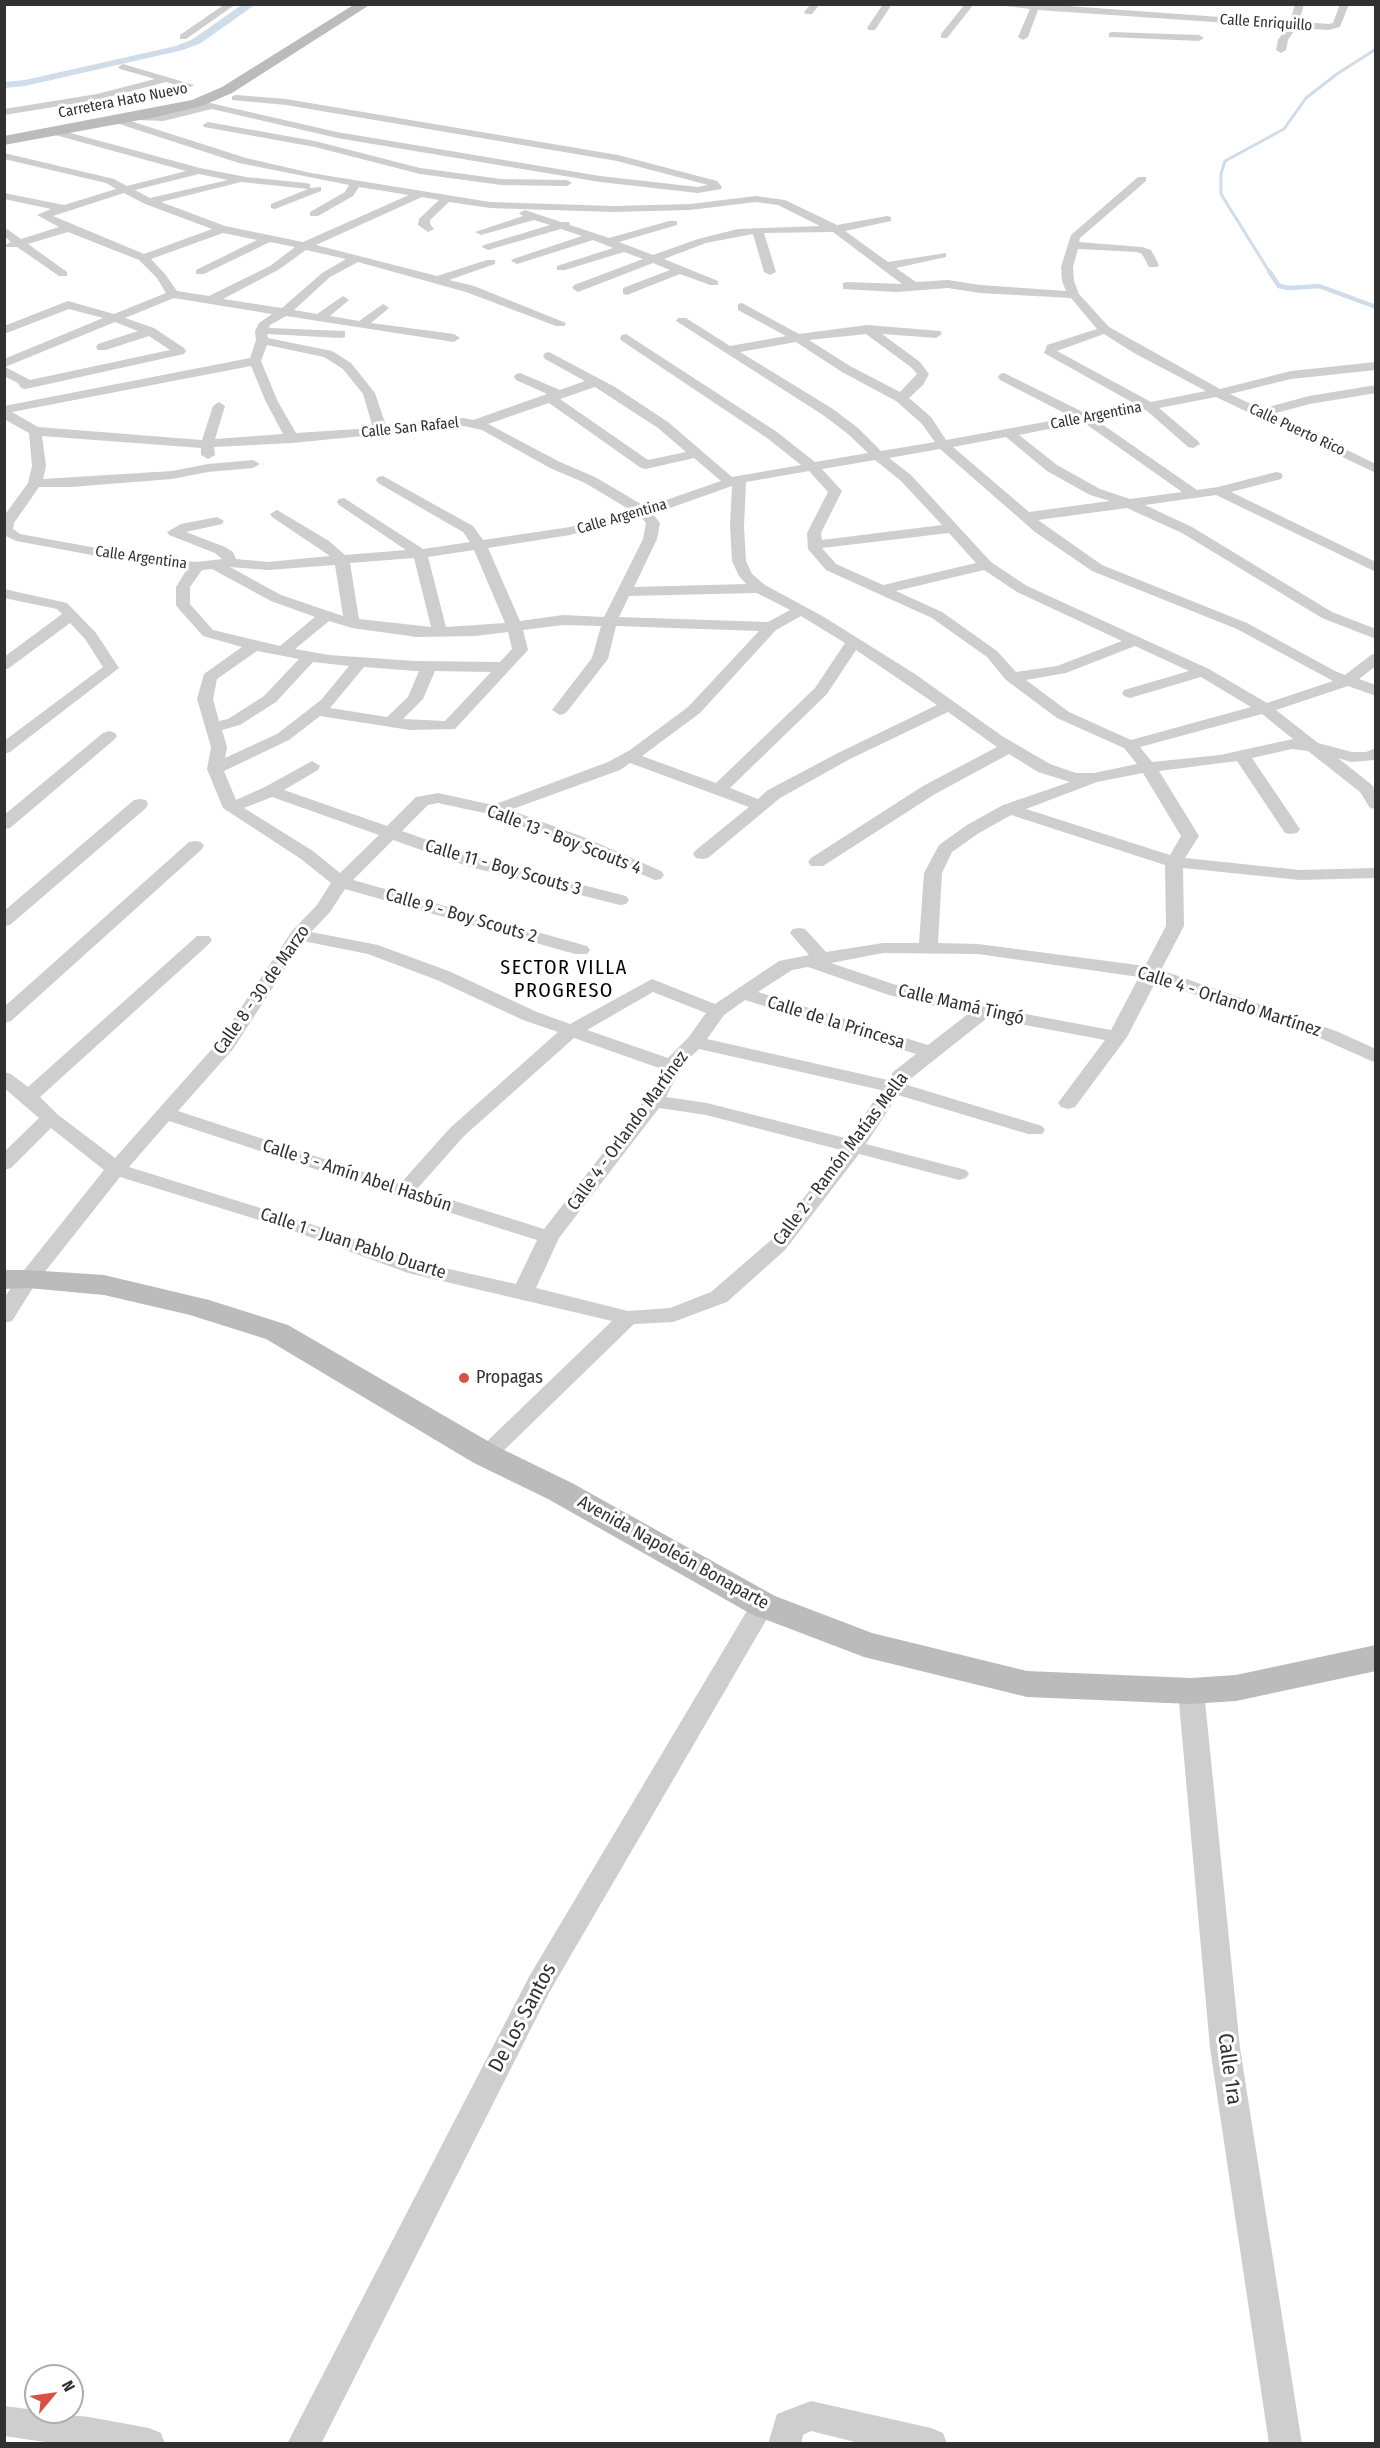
<!DOCTYPE html>
<html>
<head>
<meta charset="utf-8">
<style>
	body { margin:0 }
	#map { position:relative; width:1380px; height:2448px; overflow:hidden; background:#fff; font-family:"Fira Sans Condensed",sans-serif }
	canvas { display:block }
	.frame { position:absolute; inset:0; border:6px solid #313131; pointer-events:none }
	.north { position:absolute; left:24px; top:2364px; width:60px; height:60px; box-sizing:border-box; background:#fff; border:2px solid #adadad; border-radius:50%; rotate:61deg; font-size:16px; font-weight:700; line-height:24px; text-align:center; color:#313131 }
	.north::after { content:''; display:block; margin:auto; width:21px; height:27px; background:#d75245; clip-path:polygon(50% 0,100% 100%,50% 72%,0 100%) }
</style>
</head>
<body>
<div id="map">
<canvas width="1380" height="2448"></canvas>
<div class="frame"></div>
<div class="north">N</div>
</div>
<script>
const ctx = document.querySelector('canvas').getContext('2d');
ctx.lineJoin = 'round';
const poly = rows => new Path2D(rows.map(r => 'M' + r).join(''));
function trace(path, color, width, dash) { ctx.strokeStyle = color; ctx.lineWidth = width; ctx.lineCap = dash ? 'butt' : 'round'; ctx.setLineDash(dash || []); ctx.stroke(path); }
function paint(path, color) { ctx.fillStyle = color; ctx.fill(path, 'evenodd'); }
function write(font, color, halo, rows, align = 'center') {
  ctx.font = font + ' "Fira Sans Condensed",sans-serif'; ctx.lineWidth = 6; ctx.setLineDash([]); ctx.textBaseline = 'middle'; ctx.strokeStyle = halo; ctx.fillStyle = color; for (const [text, x, y, turn = 0] of rows) {
    ctx.save(); ctx.translate(x, y); ctx.rotate((+turn || 0) * Math.PI / 180); ctx.textAlign = isNaN(turn) ? turn : align; if (halo) ctx.strokeText(text, 0, 0); ctx.fillText(text, 0, 0); ctx.restore();
  }
}
const streamFar1 = poly([
	[1270,273,1221,194,1221,174,1225,161,1284,129,1306,98,1337,74,1376,49]
]);
const stream = poly([
	[1269,271,1279,286,1289,288,1319,286,1376,307]
]);
const canal = poly([
	[243,4,256,4,201,43,183,50,25,86,4,88,4,82,25,80,176,46,193,39,243,4]
]);
const minor = poly([
	[225,4,236,4,186,39,180,39,180,35,225,4],
	[811,4,820,4,812,14,806,14,804,12,811,4],
	[883,4,892,4,875,30,869,30,867,28,883,4],
	[965,4,974,4,947,38,941,38,941,34,965,4],
	[989,4,1040,4,1290,22,1295,4,1304,4,1299,22,1329,24,1333,23,1340,4,1349,4,1340,27,1329,30,1296,28,1288,40,1286,50,1281,53,1276,50,1278,40,1287,27,1038,10,1028,37,1023,40,1018,37,1030,9,989,4],
	[1112,32,1199,35,1204,38,1199,41,1109,37,1109,33,1112,32],
	[123,64,194,85,189,88,166,82,97,100,4,115,4,109,97,94,155,79,120,69,118,67,123,64],
	[236,95,286,99,618,155,717,181,722,187,721,189,698,193,600,182,337,138,212,109,163,121,137,120,132,117,137,114,163,115,199,106,192,103,197,100,337,132,600,176,698,187,708,185,617,161,286,105,232,100,232,96,236,95],
	[113,118,121,118,246,158,311,173,490,202,613,206,690,204,756,196,785,200,837,225,887,216,891,217,891,221,845,231,888,262,946,253,946,257,896,268,916,282,948,280,980,285,1066,291,1062,281,1061,267,1071,235,1138,177,1146,177,1146,181,1080,238,1079,242,1142,247,1151,250,1159,265,1157,267,1149,267,1142,254,1137,252,1078,249,1073,267,1074,281,1079,294,1109,327,1220,389,1291,371,1376,362,1376,370,1291,379,1230,394,1261,409,1309,396,1376,385,1376,393,1310,404,1272,414,1376,464,1376,473,1216,397,1159,408,1198,441,1200,444,1193,448,1188,447,1146,410,1096,420,1197,490,1218,487,1276,472,1281,473,1283,476,1281,479,1231,492,1376,562,1376,572,1216,495,1145,505,1192,527,1332,612,1376,629,1376,639,1322,618,1182,533,1127,508,1038,520,1102,565,1247,623,1335,671,1345,675,1371,655,1376,653,1376,666,1359,679,1376,685,1376,696,1348,686,1276,710,1318,743,1352,752,1366,752,1376,748,1375,760,1351,762,1338,758,1372,785,1376,791,1376,809,1370,808,1360,792,1308,751,1292,749,1252,758,1300,829,1297,833,1291,834,1285,833,1237,761,1159,771,1199,836,1185,858,1300,870,1376,868,1376,878,1300,880,1183,868,1184,926,1161,970,1336,1031,1376,1049,1376,1063,1322,1039,1156,981,1127,1037,1075,1107,1068,1109,1061,1107,1058,1103,1105,1040,987,1018,904,1084,1042,1126,1045,1130,1042,1134,1028,1134,898,1095,866,1144,966,1170,969,1174,966,1178,959,1180,859,1154,785,1250,727,1302,673,1322,634,1324,494,1460,486,1463,478,1460,474,1455,478,1450,612,1321,408,1273,288,1229,120,1177,36,1283,12,1321,4,1323,4,1298,17,1279,104,1170,51,1128,11,1168,4,1170,4,1152,39,1118,4,1088,4,1072,11,1074,28,1087,197,936,209,936,212,940,209,944,40,1097,57,1114,115,1158,219,1041,292,931,317,905,331,883,301,859,223,808,207,769,211,747,197,699,204,674,242,647,203,636,178,608,176,605,176,587,187,569,146,565,16,541,4,535,4,516,28,483,32,466,29,433,4,419,4,406,250,358,256,340,255,331,259,323,272,314,174,298,125,318,154,328,184,348,186,351,184,354,26,389,21,388,18,383,4,376,4,359,103,318,69,309,4,334,4,326,68,301,114,314,166,293,157,278,139,260,68,232,28,244,67,272,67,276,59,276,17,247,7,247,5,245,11,242,4,236,4,227,21,239,59,227,37,215,51,209,4,199,4,193,64,205,116,189,106,183,4,159,4,153,114,179,127,186,186,171,48,133,48,129,52,128,200,168,246,177,306,183,310,184,310,188,321,187,321,191,275,209,271,208,271,204,308,189,241,182,161,202,225,226,303,242,409,195,359,187,353,196,318,216,310,216,310,212,345,192,349,185,239,163,113,122,113,118],
	[199,174,228,180,150,198,135,190,199,174],
	[124,193,145,204,212,229,144,254,53,216,124,193],
	[422,197,439,200,419,219,418,225,428,232,434,229,430,224,430,220,449,202,490,208,613,212,690,210,756,202,778,205,820,226,738,229,698,239,653,255,619,242,677,225,677,221,669,221,609,238,570,225,569,222,561,222,525,210,519,213,523,216,475,232,481,235,534,220,550,225,484,245,482,247,488,250,561,229,582,236,513,259,511,261,517,264,593,240,613,248,557,266,557,270,565,270,624,252,643,259,574,285,572,288,578,292,653,263,670,270,623,288,623,294,627,295,680,274,710,285,718,285,718,281,664,259,706,243,753,234,764,272,770,275,776,272,764,233,833,232,902,284,847,282,843,283,843,289,896,292,948,288,980,293,1071,298,1097,329,1047,345,1044,353,1137,405,1087,414,1004,373,1000,374,998,377,1000,380,1072,417,946,440,931,417,909,398,923,385,929,374,920,362,882,334,936,338,942,334,940,331,867,325,799,334,742,303,738,304,738,310,786,336,730,346,686,318,678,318,676,321,823,415,848,434,868,453,815,462,777,432,626,334,622,335,620,338,622,341,767,438,801,465,732,477,668,422,615,387,549,352,545,353,543,356,545,359,585,381,560,390,520,373,516,374,514,377,516,380,547,394,473,420,464,418,386,426,375,393,351,363,332,351,268,338,267,334,341,338,345,337,345,331,269,328,270,325,286,316,454,342,460,338,454,334,371,323,389,308,383,304,359,321,330,316,349,300,343,296,317,314,294,310,330,277,358,262,466,292,556,326,564,326,566,323,474,286,449,280,495,264,495,260,487,260,437,276,316,245,422,197],
	[223,233,257,240,196,270,196,274,204,274,270,242,295,247,270,266,209,296,177,291,165,274,151,259,223,233],
	[306,250,346,259,322,273,282,308,223,299,278,270,306,250],
	[115,322,138,331,98,344,96,347,98,350,106,350,149,336,170,350,30,380,5,367,115,322],
	[866,334,912,368,917,374,900,392,850,366,809,340,866,334],
	[1104,334,1134,353,1206,391,1151,402,1057,351,1104,334],
	[796,342,842,372,896,401,921,423,935,442,881,451,858,428,833,409,740,352,796,342],
	[267,345,324,357,343,369,363,394,373,428,296,433,278,402,261,361,267,345],
	[251,366,266,402,283,434,215,439,225,406,219,402,213,406,202,440,38,427,12,412,251,366],
	[595,387,658,428,686,452,648,460,560,399,595,387],
	[549,403,641,468,646,469,694,458,721,481,646,507,595,477,560,462,488,424,549,403],
	[1083,422,1182,492,1130,499,1100,489,1057,465,1019,435,1083,422],
	[464,426,482,430,550,468,585,483,632,511,570,527,483,540,473,526,383,476,378,477,376,480,378,483,463,532,470,542,423,549,344,498,339,499,337,502,339,505,406,550,345,555,329,541,277,510,270,514,272,517,330,556,268,562,236,559,233,552,225,547,186,532,222,524,224,521,217,517,181,524,167,532,169,535,215,553,222,559,197,562,146,557,20,534,13,529,14,523,39,487,71,487,172,479,208,472,253,468,260,464,253,460,208,464,172,471,43,479,46,466,42,436,201,448,201,455,208,459,215,455,214,447,292,443,464,426],
	[1006,437,1047,471,1090,495,1110,501,1029,512,953,447,1006,437],
	[940,449,1035,532,1092,571,1237,629,1333,681,1267,703,1209,669,1027,586,991,562,911,475,889,458,940,449],
	[875,460,901,481,942,525,822,540,821,533,842,491,822,469,875,460],
	[809,471,828,492,807,533,808,549,826,570,932,618,987,657,1006,680,1057,718,1124,748,1137,764,1094,773,1076,773,1050,764,1002,736,915,674,824,617,765,585,752,574,746,561,744,526,746,482,809,471],
	[732,486,730,526,732,561,739,576,746,584,634,587,657,539,660,523,653,514,732,486],
	[641,517,646,523,643,539,604,617,563,615,520,621,488,548,570,535,641,517],
	[949,533,976,563,883,585,836,564,822,548,949,533],
	[474,550,505,623,446,627,428,557,474,550],
	[414,558,431,627,359,619,350,563,414,558],
	[335,565,343,616,281,595,230,567,268,570,335,565],
	[212,569,271,601,315,617,280,646,213,630,190,604,190,587,202,570,212,569],
	[984,570,1017,592,1122,641,1057,666,1016,672,997,651,942,612,896,591,984,570],
	[757,593,790,610,768,622,619,617,629,596,757,593],
	[801,616,845,643,815,688,716,783,642,756,700,713,776,630,801,616],
	[329,621,352,628,417,637,476,636,508,632,512,649,500,662,415,661,329,655,295,649,329,621],
	[563,625,601,626,592,658,552,710,560,715,566,713,608,659,616,626,759,631,688,707,630,750,608,762,493,805,438,793,422,796,416,797,387,826,284,790,318,770,320,766,312,761,265,787,236,800,224,771,289,740,320,716,410,730,455,729,528,650,523,630,563,625],
	[1135,646,1189,671,1124,690,1122,693,1124,696,1130,698,1201,677,1251,707,1131,740,1069,712,1026,680,1066,673,1135,646],
	[856,650,937,705,838,753,768,790,758,799,730,788,827,694,856,650],
	[257,651,299,659,264,696,228,719,219,721,213,699,217,679,257,651],
	[313,662,349,666,321,700,277,734,225,758,227,747,222,730,240,725,276,702,313,662],
	[364,667,415,671,419,671,408,697,387,717,330,708,364,667],
	[435,671,491,672,445,721,403,719,423,699,435,671],
	[948,712,997,747,923,786,811,858,808,862,811,866,823,866,935,794,1009,754,1038,772,1070,782,1003,805,967,825,939,845,924,873,919,943,883,943,826,952,805,929,799,928,793,929,790,933,809,955,779,961,715,1004,652,979,570,1024,537,1012,451,972,378,945,311,932,330,912,345,889,575,954,587,954,590,950,587,946,353,880,393,840,470,867,620,905,626,904,629,900,626,896,482,859,402,831,428,805,438,803,489,814,574,846,655,880,661,879,664,875,661,871,586,838,510,810,620,770,630,763,749,807,696,850,693,854,696,858,702,859,708,858,780,798,850,759,948,712],
	[1262,714,1293,739,1220,755,1152,762,1140,747,1262,714],
	[1143,773,1181,836,1170,855,1026,809,1097,782,1143,773],
	[272,797,379,835,340,873,313,851,244,808,272,797],
	[1011,815,1165,865,1166,926,1145,966,978,944,938,943,942,873,952,852,979,833,1011,815],
	[303,941,368,954,437,980,523,1020,558,1032,450,1128,400,1184,178,1111,233,1049,303,941],
	[883,953,978,954,1139,977,1111,1030,983,1006,902,987,831,963,883,953],
	[808,967,889,995,968,1014,928,1045,758,992,792,970,808,967],
	[653,992,706,1013,688,1038,668,1058,587,1030,653,992],
	[745,1000,916,1054,893,1072,888,1080,707,1039,724,1015,745,1000],
	[574,1038,662,1069,645,1099,544,1229,417,1189,464,1136,574,1038],
	[699,1049,881,1090,849,1139,707,1103,666,1097,684,1063,699,1049],
	[659,1108,706,1115,841,1150,771,1240,711,1292,670,1308,628,1311,536,1288,559,1238,659,1108],
	[169,1121,397,1196,537,1240,516,1284,422,1263,302,1221,129,1167,169,1121],
	[208,122,315,141,420,168,501,179,567,180,572,183,567,186,501,185,420,174,315,147,204,127,203,125,208,122],
	[4,589,67,603,96,633,119,668,10,752,4,754,4,741,103,667,85,639,70,623,9,668,4,670,4,657,62,614,57,609,4,598,4,589],
	[109,731,115,733,117,736,115,739,10,828,4,829,4,815,103,733,109,731],
	[140,799,146,800,148,804,146,808,10,925,4,926,4,911,134,800,140,799],
	[195,841,201,842,204,846,201,850,11,1021,4,1023,4,1007,189,842,195,841],
	[763,1596,772,1599,775,1605,550,1991,321,2444,287,2444,530,1975,754,1599,763,1596],
	[1191,1682,1200,1684,1204,1691,1240,2048,1302,2444,1269,2444,1210,2048,1178,1691,1182,1684,1191,1682],
	[811,2401,931,2428,943,2433,947,2444,863,2444,811,2431,803,2435,801,2444,768,2444,777,2414,811,2401],
	[4,2406,36,2410,36,2412,89,2417,149,2428,161,2433,165,2444,59,2444,4,2436,4,2406]
]);
const secondary = poly([
	[355,4,371,4,232,93,202,106,156,117,4,145,4,136,192,100,222,87,355,4],
	[4,1270,28,1270,104,1275,209,1300,288,1325,498,1447,572,1483,775,1596,872,1633,1027,1671,1191,1678,1236,1675,1376,1645,1376,1671,1236,1701,1191,1704,1027,1697,864,1657,751,1614,548,1499,474,1463,266,1339,190,1315,104,1295,28,1288,4,1289,4,1270]
]);
const markers = [
	[464,1378,6,"#d75245"]
];
const farStreetnames = [
	["Calle Enriquillo",1266,23,4],
	["Carretera Hato Nuevo",123,101,-11],
	["Calle Argentina",1096,416,-11],
	["Calle San Rafael",410,428,-6],
	["Calle Puerto Rico",1297,430,25],
	["Calle Argentina",622,517,-16],
	["Calle Argentina",141,558,8]
];
const streetNames = [
	["Calle 13 - Boy Scouts 4",564,840,21],
	["Calle 11 - Boy Scouts 3",503,868,16],
	["Calle 9 - Boy Scouts 2",461,916,16],
	["Calle 8 - 30 de Marzo",262,990,-55],
	["Calle 4 - Orlando Martínez",1229,1002,18],
	["Calle Mamá Tingó",961,1005,13],
	["Calle de la Princesa",836,1023,17],
	["Calle 4 - Orlando Martínez",628,1131,-54],
	["Calle 2 - Ramón Matías Mella",841,1159,-53],
	["Calle 3 - Amín Abel Hasbún",357,1176,18],
	["Calle 1 - Juan Pablo Duarte",353,1244,18],
	["Avenida Napoleón Bonaparte",673,1553,29]
];
const poiNames = [
	["Propagas",476,1378]
];
const neighbourhoodNames = [
	["SECTOR VILLA",564,968],
	["PROGRESO",564,991]
];
const nearStreetnames = [
	["De Los Santos",523,2018,-62],
	["Calle 1ra",1229,2069,82]
];
trace(streamFar1, '#cfdcea', 3);
trace(stream, '#cfdcea', 4.5);
paint(canal, '#cfdcea');
paint(minor, '#cecece');
paint(secondary, '#bbb');
for (const [x, y, r, color] of markers) { const dot = new Path2D(); dot.arc(x, y, r, 0, 2 * Math.PI); ctx.fillStyle = color; ctx.fill(dot); trace(dot, '#fff', 2); }
write('15px', '#313131', '#fff', farStreetnames);
write('18px', '#313131', '#fff', streetNames);
write('18px', '#313131', '#fff', poiNames, 'left');
ctx.letterSpacing = '1.5px';
write('20px', '#000', '#fff', neighbourhoodNames);
ctx.letterSpacing = '0px';
write('21px', '#313131', '#fff', nearStreetnames);
</script>
</body>
</html>
